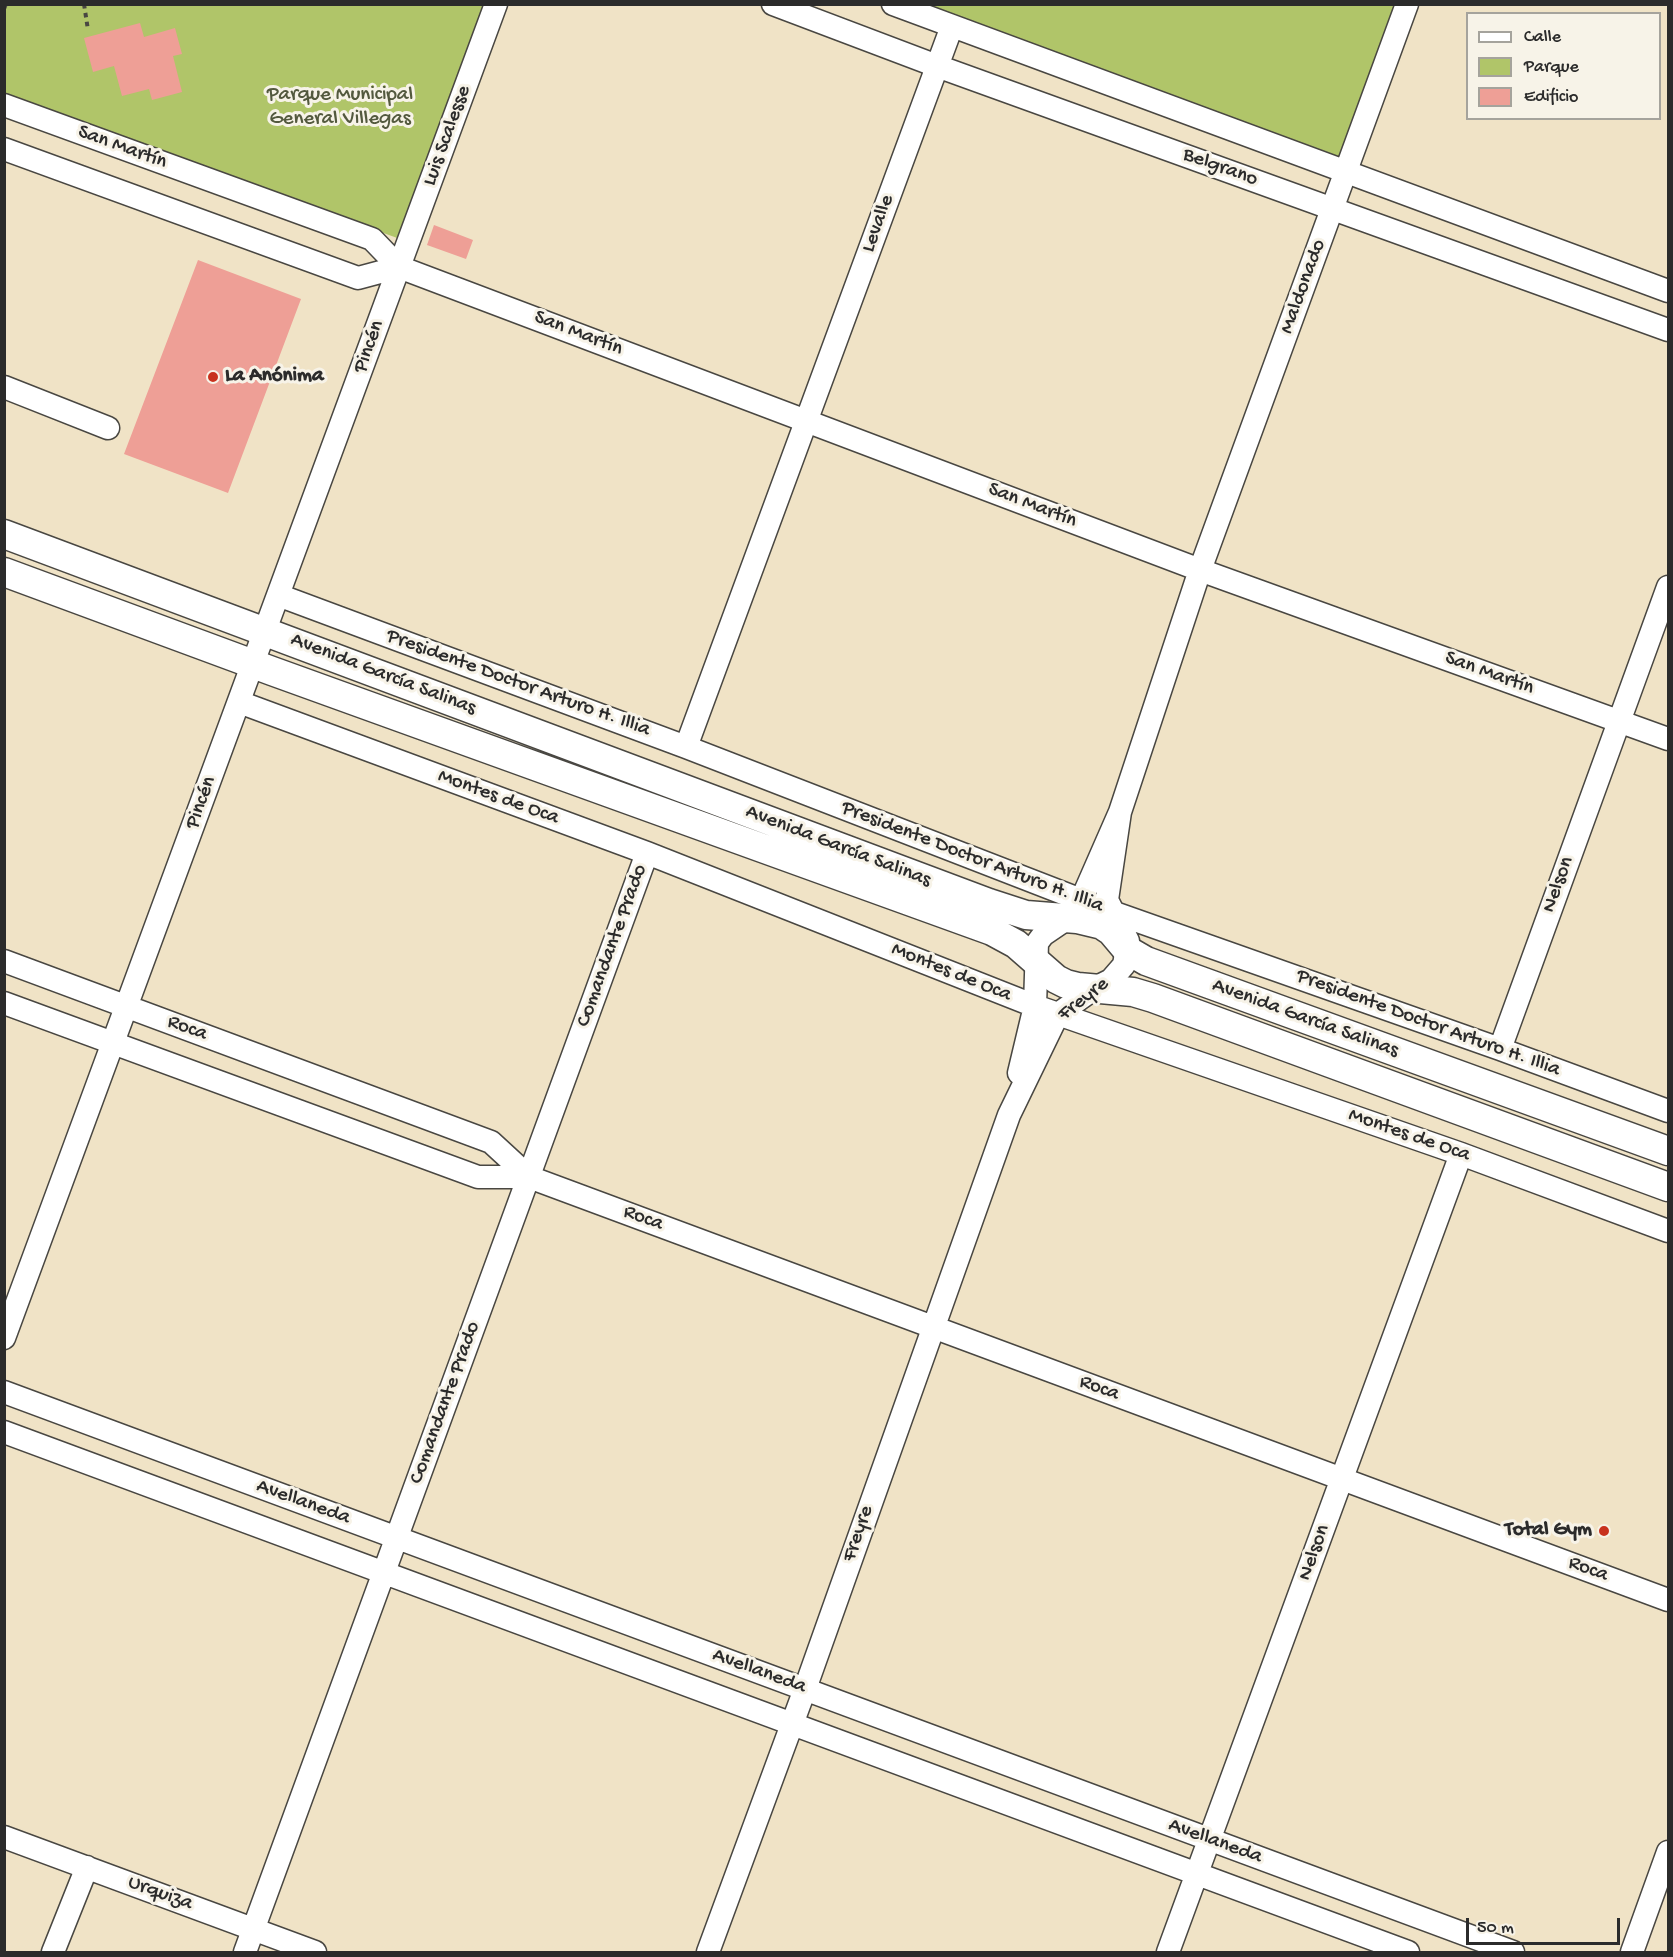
<!DOCTYPE html>
<html>
<head>
<meta charset="utf-8">
<style>
	body { margin:0 }
	#map { position:relative; width:1673px; height:1957px; overflow:hidden; background:#f0e3c6; font-family:"Gochi Hand",sans-serif }
	canvas { display:block }
	.frame { position:absolute; inset:0; border:6px solid #2b2b2b; pointer-events:none }
	.legend { position:absolute; left:1466px; top:12px; width:195px; height:108px; box-sizing:border-box; background:#f7f3e8; border:2px solid #a5a39c; margin:0; padding:8px 10px; list-style:none; font-size:18px; color:#2b2b2b }
	.legend li { display:flex; align-items:center; gap:12px; height:30px }
	.legend b { width:30px; border:2px solid #a5a39c }
	.scale { position:absolute; left:1466px; top:1918px; width:154px; height:27px; box-sizing:border-box; border:3px solid #2b2b2b; border-top:0; padding-left:8px; font-size:18px; line-height:21px; white-space:nowrap; color:#2b2b2b; -webkit-text-stroke:4px #f7f3e8; paint-order:stroke }
</style>
</head>
<body>
<div id="map">
<canvas width="1673" height="1957"></canvas>
<div class="frame"></div>
<ul class="legend">
<li><b style="height:8px;background:#fff"></b>Calle</li>
<li><b style="height:16px;background:#b0c569"></b>Parque</li>
<li><b style="height:16px;background:#ee9f96"></b>Edificio</li>
</ul>
<div class="scale">50 m</div>
</div>
<script>
const ctx = document.querySelector('canvas').getContext('2d');
ctx.lineJoin = 'round';
function paint(path, color) { ctx.fillStyle = color; ctx.fill(path, 'evenodd'); }
const poly = rows => new Path2D(rows.map(r => 'M' + r).join(''));
function trace(path, color, width, dash) { ctx.strokeStyle = color; ctx.lineWidth = width; ctx.lineCap = dash ? 'butt' : 'round'; ctx.setLineDash(dash || []); ctx.stroke(path); }
function write(font, color, halo, rows, align = 'center') {
  ctx.font = font + ' "Gochi Hand",sans-serif'; ctx.lineWidth = 6; ctx.setLineDash([]); ctx.textBaseline = 'middle'; ctx.strokeStyle = halo; ctx.fillStyle = color; for (const [text, x, y, turn = 0] of rows) {
    ctx.save(); ctx.translate(x, y); ctx.rotate((+turn || 0) * Math.PI / 180); ctx.textAlign = isNaN(turn) ? turn : align; if (halo) ctx.strokeText(text, 0, 0); ctx.fillText(text, 0, 0); ctx.restore();
  }
}
const green = poly([
	[4,5,488,5,400,239,5,96],
	[918,5,1397,5,1340,160]
]);
const building = poly([
	[140,23,144,37,175,28,182,54,173,56,182,92,152,100,149,89,122,96,114,66,93,72,84,38],
	[434,225,473,240,466,259,427,245],
	[198,260,301,299,228,493,124,454]
]);
const path = poly([
	[84,4,88,30],
	[4,9,6,4]
]);
const minor = poly([
	[773,4,937,66,1668,330],
	[893,4,1668,291],
	[4,105,372,239,399,267,1200,570,1668,739],
	[4,149,358,278,399,267],
	[4,387,108,428],
	[278,595,686,747,1112,912,1500,1049,1668,1111],
	[239,702,647,853,1035,1006,1461,1154,1668,1231],
	[686,747,952,26],
	[4,961,491,1142,529,1177],
	[4,1003,478,1177,529,1177,1668,1600],
	[1500,1049,1668,587],
	[1019,1073,1035,1006,1037,943,1043,935,1068,918,1081,901,1120,812,1200,570,1407,4],
	[4,1338,496,4],
	[4,1392,1513,1952],
	[4,1432,1408,1952],
	[4,1837,315,1952],
	[53,1952,87,1867],
	[245,1952,647,853],
	[708,1952,805,1689,1009,1115,1058,1014,1095,988,1111,980,1124,965,1128,941,1107,900,1120,812],
	[1168,1952,1461,1154],
	[1632,1952,1668,1852]
]);
const major = poly([
	[4,534,989,903,1026,915,1077,919,1102,925,1111,931,1127,950,1146,961,1668,1151],
	[4,572,272,671,992,931,1016,944,1056,979,1066,984,1078,987,1133,992,1153,998,1668,1187]
]);
const markers = [
	[213,377,6,"#c8321e"],
	[1604,1531,6,"#c8321e"]
];
const parkNames = [
	["Parque Municipal",340,96],
	["General Villegas",340,120]
];
const streetNames = [
	["Luis Scalesse",448,136,-70],
	["San Martín",122,148,20],
	["Belgrano",1220,168,20],
	["Levalle",879,224,-70],
	["Maldonado",1304,287,-70],
	["San Martín",578,334,21],
	["Pincén",370,347,-70],
	["San Martín",1032,506,21],
	["San Martín",1489,674,20],
	["Avenida García Salinas",383,675,21],
	["Presidente Doctor Arturo H. Illia",518,684,20],
	["Montes de Oca",498,798,20],
	["Pincén",202,803,-70],
	["Avenida García Salinas",838,847,21],
	["Presidente Doctor Arturo H. Illia",972,858,21],
	["Nelson",1559,885,-70],
	["Comandante Prado",613,946,-70],
	["Montes de Oca",951,973,22],
	["Freyre",1084,1000,-38],
	["Avenida García Salinas",1305,1019,20],
	["Presidente Doctor Arturo H. Illia",1428,1024,20],
	["Roca",187,1029,20],
	["Montes de Oca",1409,1136,19],
	["Roca",643,1219,20],
	["Roca",1099,1389,20],
	["Comandante Prado",446,1403,-70],
	["Avellaneda",303,1503,20],
	["Freyre",859,1534,-71],
	["Nelson",1315,1553,-70],
	["Roca",1588,1570,20],
	["Avellaneda",759,1672,20],
	["Avellaneda",1215,1842,20],
	["Urquiza",160,1894,20]
];
const poiNames = [
	["La Anónima",225,377],
	["Total Gym",1592,1531,"right"]
];
paint(green, '#b0c569');
paint(building, '#ee9f96');
trace(minor, '#494742', 25);
trace(major, '#494742', 31);
trace(path, '#494742', 4, [4.5, 4.5]);
trace(minor, '#fff', 22);
trace(major, '#fff', 28);
for (const [x, y, r, color] of markers) { const dot = new Path2D(); dot.arc(x, y, r, 0, 2 * Math.PI); ctx.fillStyle = color; ctx.fill(dot); trace(dot, '#f7f3e8', 2); }
write('21px', '#53593e', '#f7f3e8', parkNames);
write('21px', '#2b2b2b', '#f7f3e8', streetNames);
write('bold 21px', '#2b2b2b', '#f7f3e8', poiNames, 'left');
</script>
</body>
</html>
